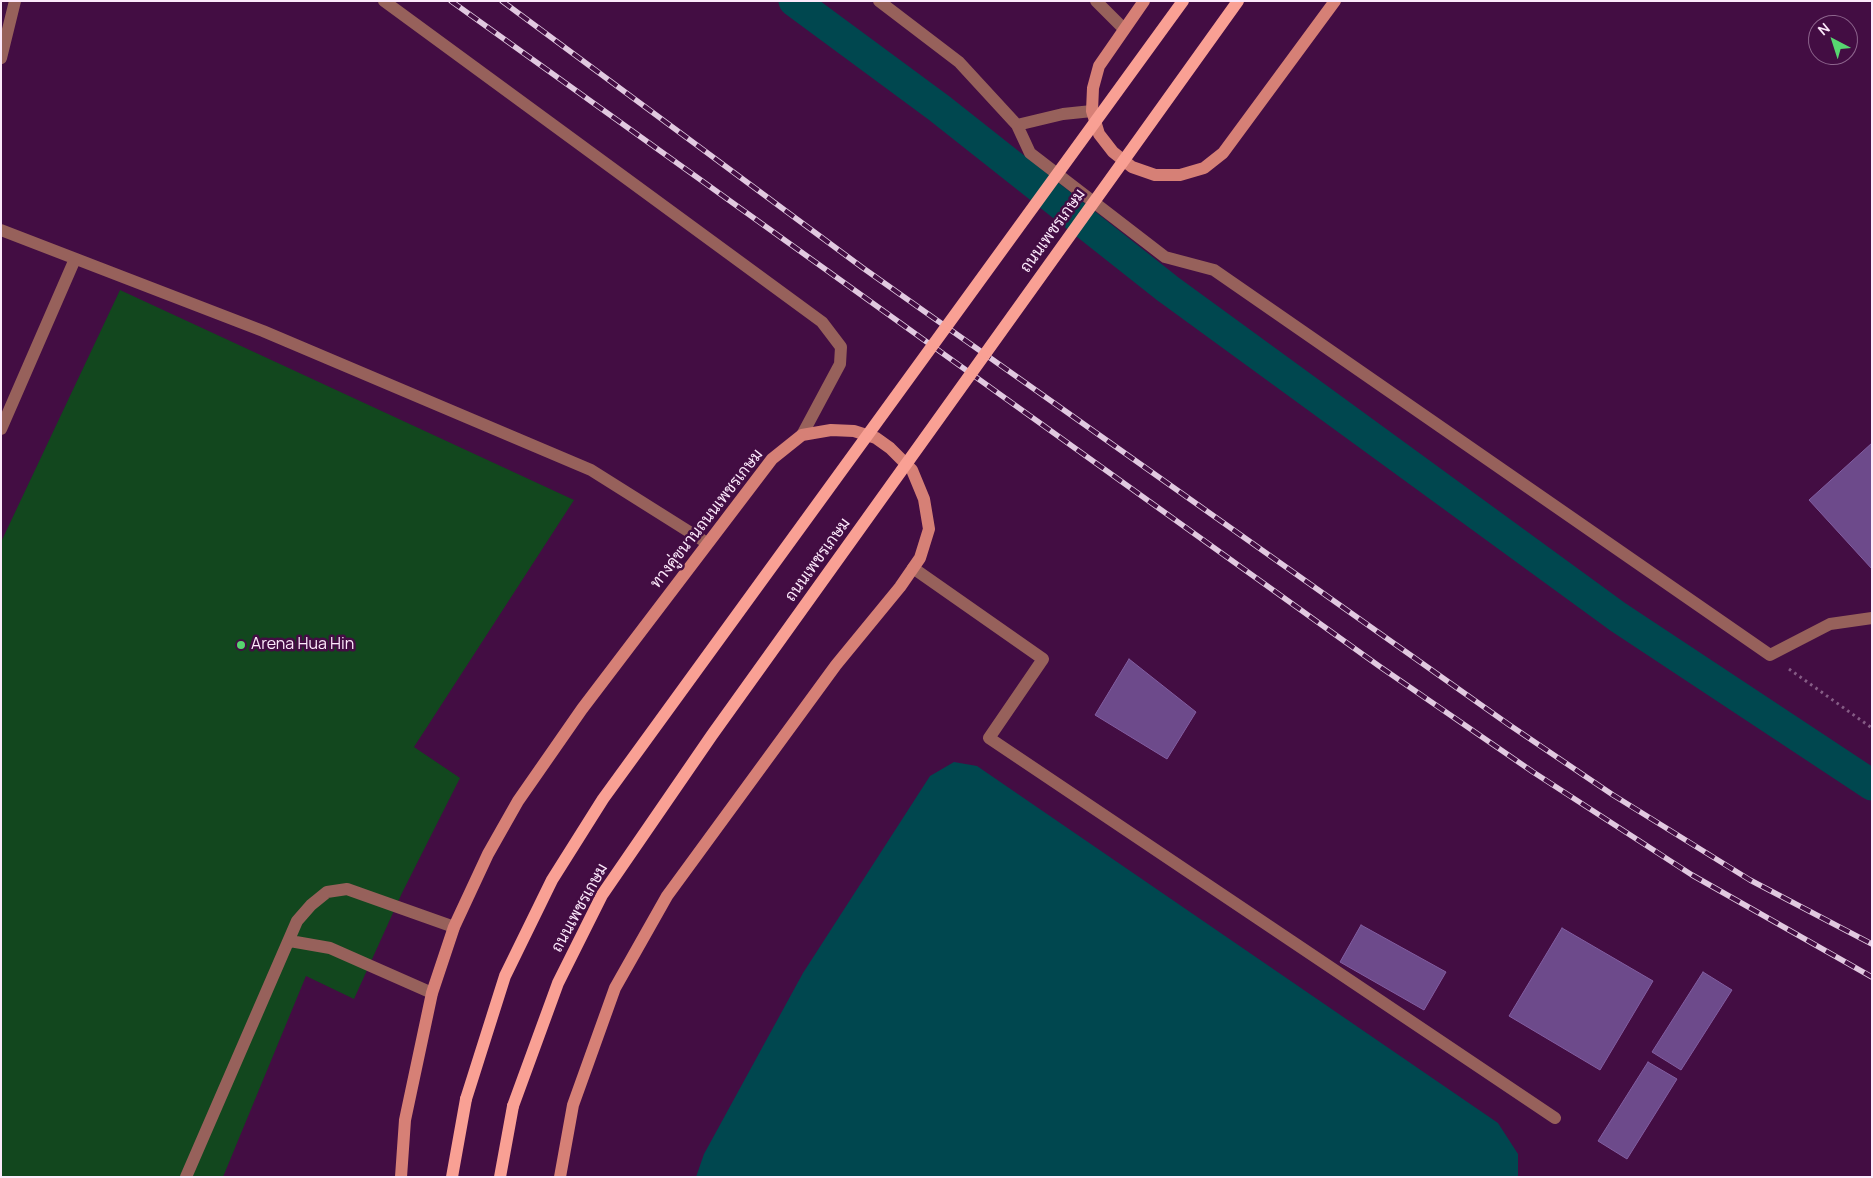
<!DOCTYPE html>
<html>
<head>
<meta charset="utf-8">
<style>
	body { margin:0 }
	#map { position:relative; width:1873px; height:1178px; overflow:hidden; background:#430d43; font-family:Manrope,sans-serif }
	canvas { display:block }
	.frame { position:absolute; inset:0; border:2px solid #fce9fb; pointer-events:none }
	.north { position:absolute; left:1808px; top:15px; width:50px; height:50px; box-sizing:border-box; background:#430d43; border:1px solid #8d658d; border-radius:50%; rotate:320deg; font-size:14px; font-weight:700; line-height:20px; text-align:center; color:#fce9fb }
	.north::after { content:''; display:block; margin:auto; width:18px; height:22px; background:#57d570; clip-path:polygon(50% 0,100% 100%,50% 72%,0 100%) }
</style>
</head>
<body>
<div id="map">
<canvas width="1873" height="1178"></canvas>
<div class="frame"></div>
<div class="north">N</div>
</div>
<script>
const ctx = document.querySelector('canvas').getContext('2d');
ctx.lineJoin = 'round';
function paint(path, color) { ctx.fillStyle = color; ctx.fill(path, 'evenodd'); }
const poly = rows => new Path2D(rows.map(r => 'M' + r).join(''));
function trace(path, color, width, dash) { ctx.strokeStyle = color; ctx.lineWidth = width; ctx.lineCap = dash ? 'butt' : 'round'; ctx.setLineDash(dash || []); ctx.stroke(path); }
function write(font, color, halo, rows, align = 'center') {
  ctx.font = font + ' Manrope,Sarabun,sans-serif'; ctx.lineWidth = 5; ctx.setLineDash([]); ctx.textBaseline = 'middle'; ctx.strokeStyle = halo; ctx.fillStyle = color; for (const [text, x, y, turn = 0] of rows) {
    ctx.save(); ctx.translate(x, y); ctx.rotate((+turn || 0) * Math.PI / 180); ctx.textAlign = isNaN(turn) ? turn : align; if (halo) ctx.strokeText(text, 0, 0); ctx.fillText(text, 0, 0); ctx.restore();
  }
}
const green = poly([
	[120,290,574,500,414,747,460,778,402,893,354,999,306,976,223,1177,1,1177,1,542]
]);
const water = poly([
	[954,762,977,766,1498,1123,1518,1154,1518,1177,696,1177,704,1154,803,973,930,776]
]);
const canal = poly([
	[794,1,939,108,1168,289,1618,617,1872,785]
]);
const building = poly([
	[1872,443,1872,569,1809,500,1872,443],
	[1129,659,1196,712,1167,759,1095,715,1129,659],
	[1361,925,1446,972,1424,1010,1340,962,1361,925],
	[1562,928,1653,981,1600,1070,1509,1016,1562,928],
	[1703,972,1732,990,1681,1070,1652,1052,1703,972],
	[1648,1062,1677,1079,1627,1159,1598,1141,1648,1062]
]);
const path = poly([
	[1789,669,1872,728]
]);
const lane = poly([
	[913,568,1043,659,989,738,1555,1118],
	[290,941,330,948,432,993],
	[186,1177,297,921,311,905,327,892,347,889,454,927]
]);
const street = poly([
	[384,1,822,322,841,347,840,364,802,435],
	[879,1,959,62,1017,125,1030,153,1165,257,1214,270,1770,655,1830,624,1872,618],
	[1096,1,1124,29],
	[1,58,15,1],
	[1017,125,1063,114,1092,111],
	[1,230,263,331,591,470,707,543],
	[1,429,75,259]
]);
const secondary = poly([
	[1144,1,1099,66,1093,88,1092,111,1099,134,1113,152,1132,167,1155,175,1180,175,1204,168,1223,153,1335,1],
	[401,1177,405,1120,432,993,454,927,488,854,518,801,582,709,772,459,802,435,831,430,854,431,876,438,890,448,912,470,924,499,929,529,920,558,900,587,836,665,667,896,615,988,573,1105,560,1177]
]);
const primary = poly([
	[452,1177,466,1099],
	[500,1177,513,1106]
]);
const rail = poly([
	[451,1,1379,666,1533,772,1692,875,1872,977],
	[502,1,863,268,1508,724,1613,795,1750,880,1872,944]
]);
const primaryBridge = poly([
	[466,1099,505,976,552,880,603,799,1183,1],
	[513,1106,558,983,602,895,712,735,1238,1]
]);
const markers = [
	[241,645,5,"#57d570"]
];
const streetNames = [
	["ถนนเพชรเกษม",1053,231,-54],
	["ทางคู่ขนานถนนเพชรเกษม",707,519,-52],
	["ถนนเพชรเกษม",818,560,-54],
	["ถนนเพชรเกษม",580,908,-61]
];
const poiNames = [
	["Arena Hua Hin",251,645]
];
paint(green, '#12471e');
paint(water, '#00474f');
trace(canal, '#00474f', 31);
paint(building, '#6d4a8b');
trace(building, '#825ea1', 1);
trace(path, '#855c85', 3, [2.5, 4]);
trace(lane, '#97615b', 12);
trace(street, '#97615b', 12);
trace(secondary, '#d68076', 12);
trace(primary, '#f9a094', 12);
trace(rail, '#e1c9e0', 5.5);
trace(rail, '#430d43', 4, [11]);
trace(primaryBridge, '#f9a094', 12);
for (const [x, y, r, color] of markers) { const dot = new Path2D(); dot.arc(x, y, r, 0, 2 * Math.PI); ctx.fillStyle = color; ctx.fill(dot); trace(dot, '#430d43', 2); }
write('16px', '#fce9fb', '#430d43', streetNames);
write('16px', '#fce9fb', '#430d43', poiNames, 'left');
</script>
</body>
</html>
